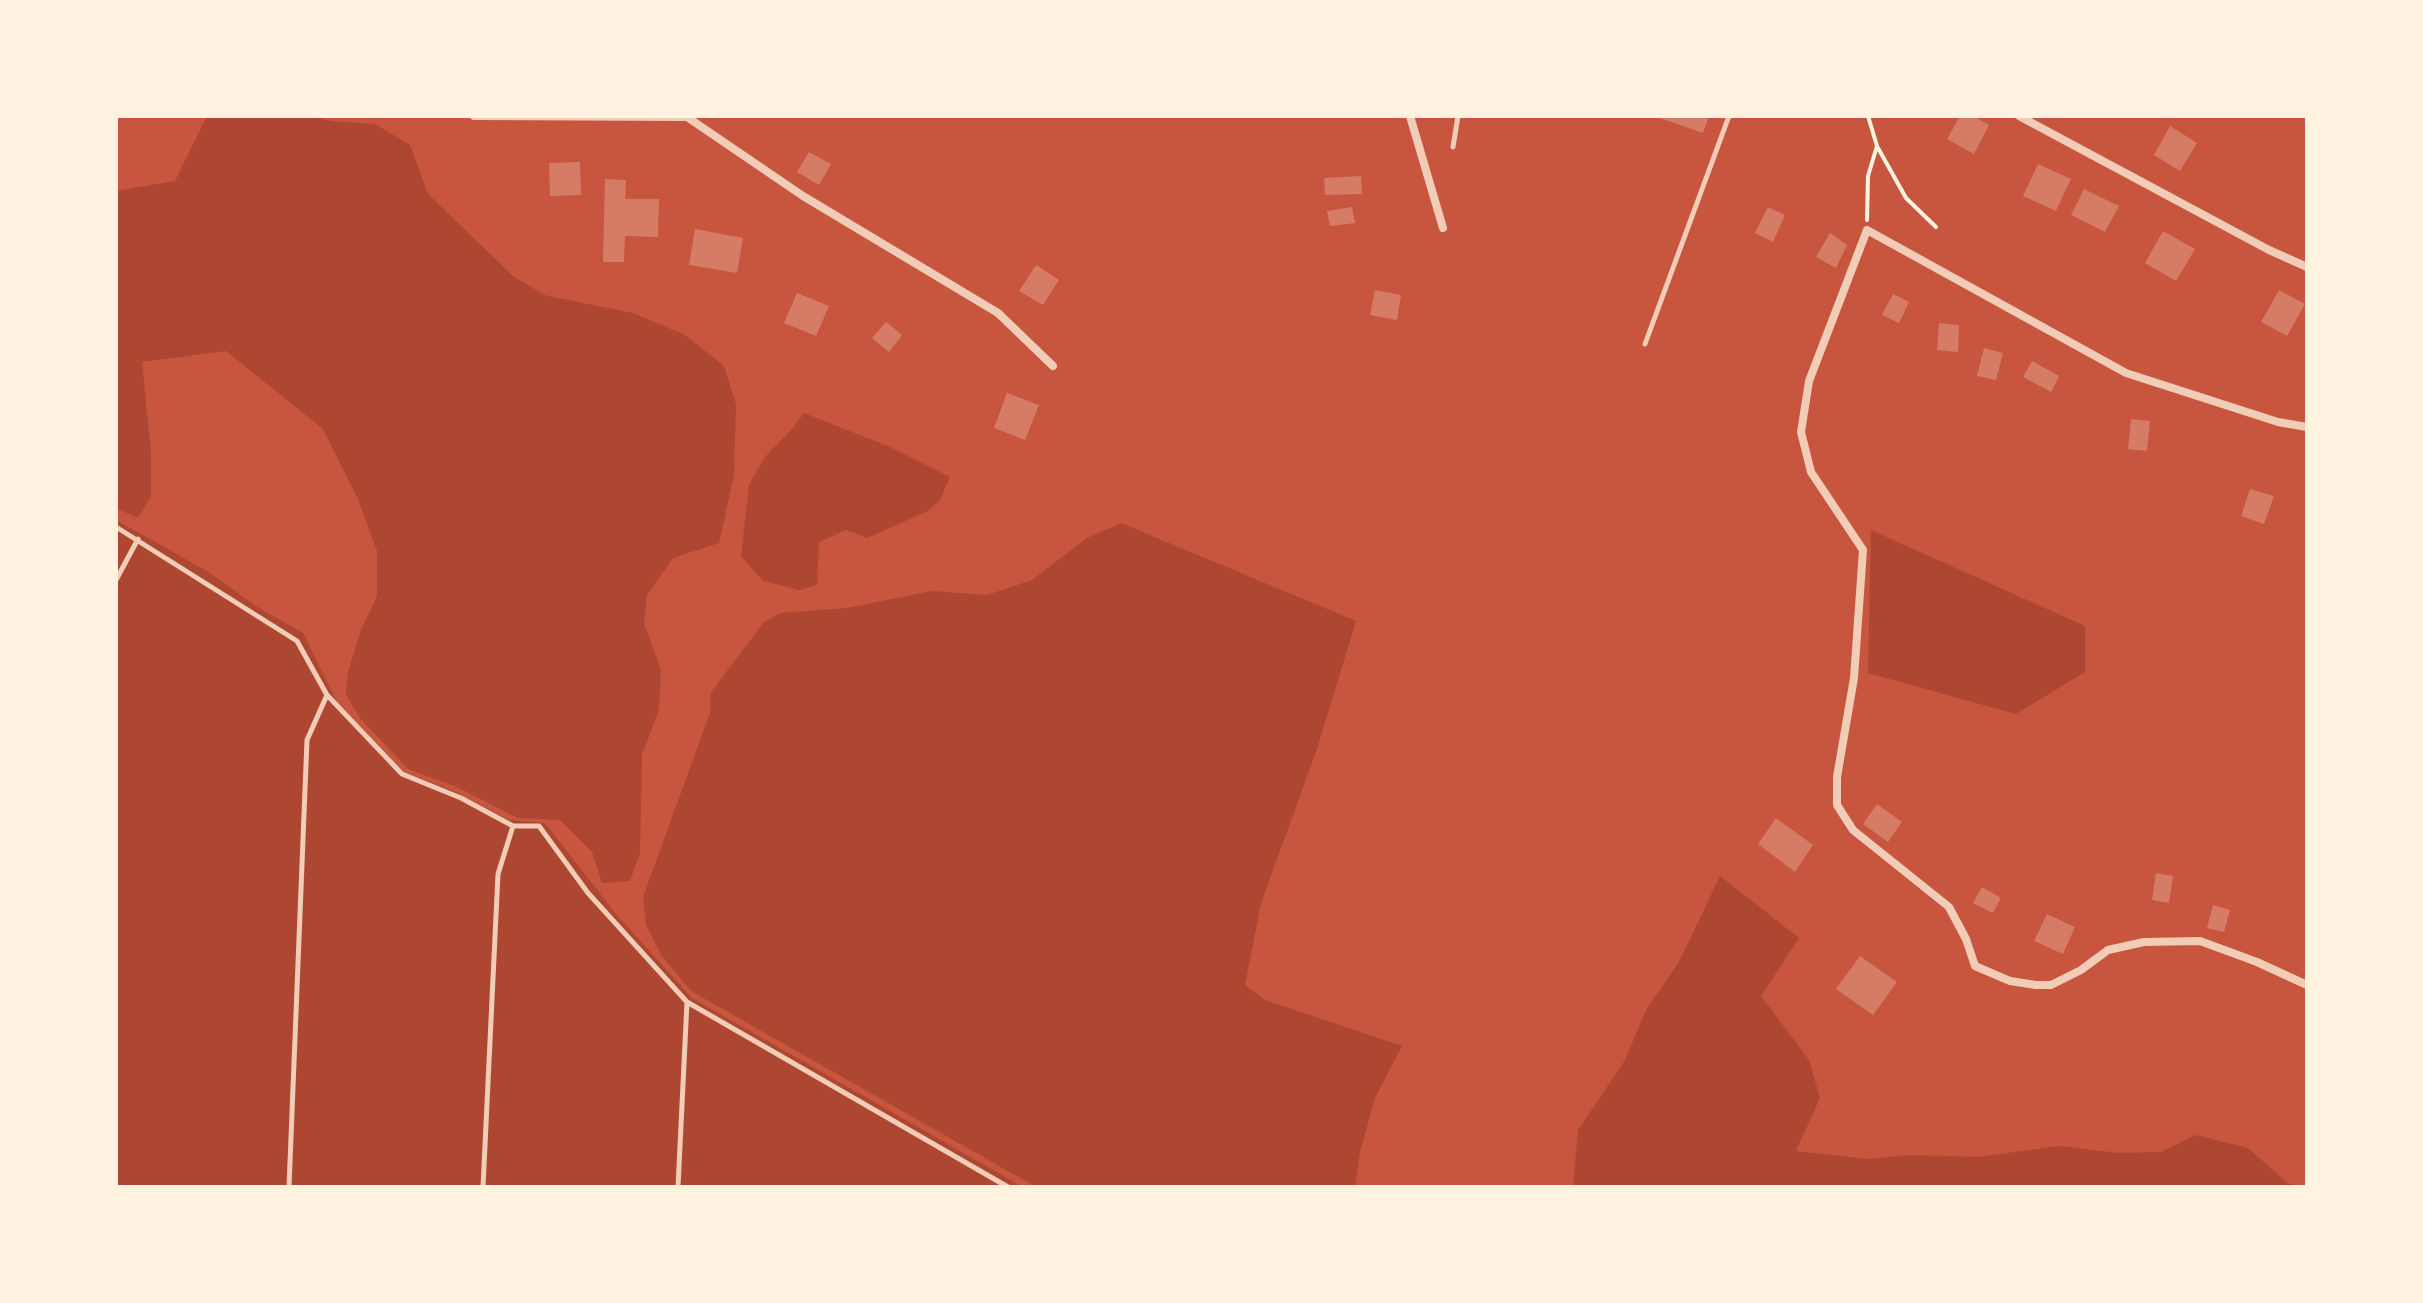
<!DOCTYPE html>
<html>
<head>
<meta charset="utf-8">
<style>
	body { margin:0 }
	#map { position:relative; width:2423px; height:1303px; overflow:hidden; background:#c8553d; font-family:"Playfair Display",serif }
	canvas { display:block }
	.frame { position:absolute; inset:0; border:118px solid #fff3e0; pointer-events:none }
</style>
</head>
<body>
<div id="map">
<canvas width="2423" height="1303"></canvas>
<div class="frame"></div>
</div>
<script>
const ctx = document.querySelector('canvas').getContext('2d');
ctx.lineJoin = 'round';
function paint(path, color) { ctx.fillStyle = color; ctx.fill(path, 'evenodd'); }
const poly = rows => new Path2D(rows.map(r => 'M' + r).join(''));
function trace(path, color, width, dash) { ctx.strokeStyle = color; ctx.lineWidth = width; ctx.lineCap = dash ? 'butt' : 'round'; ctx.setLineDash(dash || []); ctx.stroke(path); }
const green = poly([
	[207,116,308,116,332,121,375,124,410,145,428,194,513,276,544,295,633,313,685,335,724,366,736,404,734,475,719,543,673,558,647,595,644,623,661,670,659,710,642,755,640,853,630,881,602,883,592,852,560,820,518,818,459,788,408,769,360,718,346,695,348,672,361,630,377,596,377,551,358,499,323,429,226,351,142,362,151,452,151,496,138,518,116,508,116,191,175,181],
	[804,413,890,447,950,477,940,500,928,511,867,538,846,530,819,542,817,585,800,590,763,581,741,556,749,485,765,457,792,429],
	[116,520,207,571,256,606,303,633,336,700,404,772,454,791,509,820,545,823,616,914,692,998,1023,1187,116,1187],
	[1121,523,1356,621,1316,752,1261,903,1245,985,1265,1000,1402,1046,1375,1098,1360,1152,1355,1187,1036,1187,691,991,661,955,646,925,643,897,710,713,711,692,764,622,780,613,847,608,932,591,987,595,1032,580,1087,538],
	[1871,530,2085,626,2085,672,2016,714,1868,673],
	[1720,876,1799,938,1761,996,1809,1060,1820,1098,1796,1151,1870,1159,1909,1155,1978,1157,2059,1146,2119,1153,2161,1152,2196,1135,2248,1148,2289,1184,2307,1187,1573,1187,1578,1130,1625,1060,1646,1010,1679,962]
]);
const building = poly([
	[1654,116,1709,116,1703,133],
	[1960,116,1973,116,1989,125,1974,154,1947,139],
	[2170,126,2197,143,2180,171,2154,155],
	[809,152,831,164,819,185,797,172],
	[580,162,581,195,550,196,549,163],
	[2038,164,2071,179,2056,211,2023,196],
	[1361,176,1362,194,1325,195,1324,178],
	[605,179,626,180,625,199,659,199,658,237,625,236,624,262,603,262],
	[2084,189,2119,206,2105,232,2071,215],
	[1352,207,1355,223,1330,226,1327,211],
	[1768,207,1785,215,1773,242,1755,233],
	[695,229,743,238,737,273,689,265],
	[2163,231,2195,249,2176,281,2145,263],
	[1830,233,1847,245,1836,268,1816,257],
	[1036,265,1059,280,1043,305,1019,291],
	[1375,290,1401,295,1397,320,1370,315],
	[2279,290,2305,304,2287,336,2261,322],
	[797,293,829,306,816,336,784,323],
	[1893,294,1909,302,1899,323,1882,315],
	[886,322,902,335,889,352,872,338],
	[1939,323,1959,325,1958,352,1937,350],
	[1984,348,2003,353,1996,380,1977,376],
	[2032,361,2059,376,2051,392,2023,377],
	[1007,393,1039,405,1025,440,994,428],
	[2131,419,2150,421,2147,451,2128,449],
	[2250,489,2274,496,2264,524,2241,516],
	[1877,804,1902,822,1888,842,1863,824],
	[1776,818,1813,845,1795,872,1758,844],
	[2156,873,2173,876,2169,903,2152,900],
	[1982,887,2001,898,1993,913,1973,903],
	[2213,905,2230,910,2224,932,2207,928],
	[2047,914,2075,927,2063,954,2034,941],
	[1860,956,1897,982,1873,1015,1836,989]
]);
const path = poly([
	[1878,148,1906,198,1936,227],
	[1867,220,1868,176,1877,146,1868,116]
]);
const service = poly([
	[1453,147,1458,116],
	[1645,344,1729,116],
	[116,527,297,641,327,695,402,774,461,798,513,826,539,826,588,893,687,1002,1008,1187],
	[116,580,138,539],
	[289,1187,307,740,327,695],
	[483,1187,498,874,513,826],
	[678,1187,687,1002]
]);
const minor = poly([
	[474,116,687,117,803,196,998,313,1053,366],
	[1410,116,1443,228],
	[2019,116,2269,250,2307,267],
	[2307,427,2278,422,2126,373,1867,230,1809,381,1801,432,1811,472,1863,550,1854,678,1837,777,1837,805,1853,830,1949,907,1966,939,1975,966,2010,981,2036,985,2051,985,2081,970,2108,950,2144,942,2200,941,2257,962,2307,985]
]);
paint(green, '#ae4732');
paint(building, '#d67c66');
trace(path, '#fff3e0', 4);
trace(service, '#f1ccb7', 5);
trace(minor, '#f1ccb7', 8);
</script>
</body>
</html>
